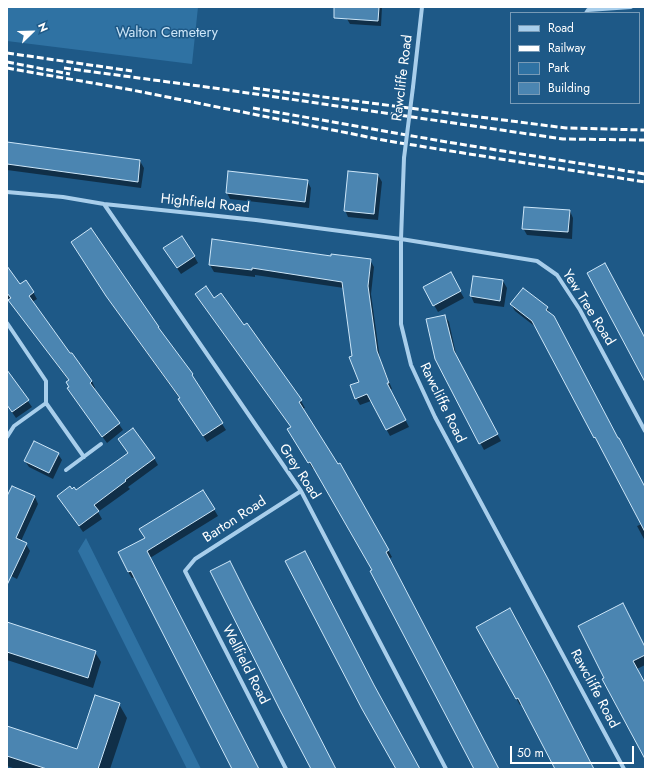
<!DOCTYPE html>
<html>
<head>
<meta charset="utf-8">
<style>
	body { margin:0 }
	#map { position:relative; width:652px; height:776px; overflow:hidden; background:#1e5987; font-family:Jost,sans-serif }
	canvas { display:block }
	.frame { position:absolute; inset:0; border:8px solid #fff; pointer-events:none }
	.legend { position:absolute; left:510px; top:12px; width:130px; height:92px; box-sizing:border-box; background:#1e5987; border:1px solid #789bb7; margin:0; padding:5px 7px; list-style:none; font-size:12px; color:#fff }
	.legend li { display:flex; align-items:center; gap:8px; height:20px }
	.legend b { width:20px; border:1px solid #789bb7 }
	.north { position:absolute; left:12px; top:12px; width:40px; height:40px; -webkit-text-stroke:3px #1e5987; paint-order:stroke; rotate:67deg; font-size:11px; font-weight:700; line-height:16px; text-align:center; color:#fff }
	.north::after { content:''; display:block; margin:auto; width:14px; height:18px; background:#fff; clip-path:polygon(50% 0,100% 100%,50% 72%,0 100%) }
	.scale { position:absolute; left:510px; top:746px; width:124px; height:18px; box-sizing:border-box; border:2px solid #fff; border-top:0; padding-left:5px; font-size:12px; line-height:14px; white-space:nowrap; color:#fff; -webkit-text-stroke:3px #1e5987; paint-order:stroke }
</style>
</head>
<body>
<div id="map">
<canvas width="652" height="776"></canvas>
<div class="frame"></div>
<ul class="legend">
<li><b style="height:5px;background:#a8ceeb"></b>Road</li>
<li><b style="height:5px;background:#fff"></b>Railway</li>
<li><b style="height:11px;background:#2f72a3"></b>Park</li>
<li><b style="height:11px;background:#4b85b1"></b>Building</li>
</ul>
<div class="north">N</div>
<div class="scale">50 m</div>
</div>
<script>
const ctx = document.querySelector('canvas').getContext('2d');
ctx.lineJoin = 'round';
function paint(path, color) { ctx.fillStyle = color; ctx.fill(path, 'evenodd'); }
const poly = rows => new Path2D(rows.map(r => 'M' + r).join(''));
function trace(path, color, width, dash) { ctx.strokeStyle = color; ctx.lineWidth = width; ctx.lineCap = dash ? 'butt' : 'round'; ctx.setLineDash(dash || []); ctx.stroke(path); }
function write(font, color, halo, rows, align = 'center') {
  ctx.font = font + ' Jost,sans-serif'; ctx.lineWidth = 3; ctx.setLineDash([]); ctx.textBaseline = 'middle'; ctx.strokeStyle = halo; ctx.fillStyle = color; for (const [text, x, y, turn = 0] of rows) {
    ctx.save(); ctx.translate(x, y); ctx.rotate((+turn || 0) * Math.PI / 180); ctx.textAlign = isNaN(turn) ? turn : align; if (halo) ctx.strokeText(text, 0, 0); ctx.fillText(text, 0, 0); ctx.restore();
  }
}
const green = poly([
	[7,7,198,7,192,64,7,41],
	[86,538,201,769,187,769,78,551]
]);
const shadow = poly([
	[348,7,382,7,381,26,350,24,347,19],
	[7,143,140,161,144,168,141,188,7,170],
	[378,175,382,182,378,220,348,217,345,210],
	[307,181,311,188,309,208,230,199,227,193],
	[570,211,573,218,572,239,527,235,523,228],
	[72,243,158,327,226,430,207,442,184,406,180,399,111,303],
	[168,255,194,256,198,263,181,274],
	[332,257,370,260,374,267,371,294,380,359,392,389,390,390,409,427,390,436,371,401,360,405,356,398,360,383,354,357,344,288,255,275,255,277,214,272,210,265],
	[7,268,20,285,33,292,37,299,32,302,69,353,71,352,92,381,95,388,94,389,123,430,107,443,72,395,68,388,70,387,69,381,7,297],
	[454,280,464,298,438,312,434,305],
	[503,281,507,288,504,307,474,303,471,296],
	[214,299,244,327,247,325,301,401,305,408,302,409,338,465,339,464,392,557,389,559,498,769,475,769,373,571,315,468,313,469,292,436,292,428,200,301],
	[511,304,547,308,551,315,645,488,645,541,637,526,642,524,537,328,515,311],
	[445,316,449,322,457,359,501,441,484,450,435,359],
	[7,371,32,407,16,418,7,405],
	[58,454,62,460,53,479,29,467,25,461],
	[154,458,158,465,128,487,130,489,98,512,102,519,83,532,62,502,72,490,76,492],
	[13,487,35,497,38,504,21,541,26,544,30,551,17,579,7,574,7,499],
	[203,491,218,516,150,558,259,769,234,769,135,577,132,578,128,572,146,538],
	[7,623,95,652,101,662,93,688,7,660],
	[477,627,593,769,556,769,522,704,520,705],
	[645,648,645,665,637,669,645,684,645,756,606,678],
	[119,704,127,718,110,769,16,769,7,766,7,727,78,751]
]);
const building = poly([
	[334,7,379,7,378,21,334,18,334,7],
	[7,142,140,160,138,182,7,164,7,142],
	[228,171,308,180,305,202,226,193,228,171],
	[348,171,378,174,374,214,344,211,348,171],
	[524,207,570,210,568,232,522,229,524,207],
	[91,228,159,327,158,327,193,374,192,375,223,423,203,436,178,399,180,398,106,296,71,242,91,228],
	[182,236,195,256,177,268,163,248,182,236],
	[212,239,331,256,331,254,371,259,368,286,377,351,389,383,387,383,406,420,386,430,367,394,355,399,350,385,359,382,349,357,352,356,342,282,252,268,252,270,209,265,212,239],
	[605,263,645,338,645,382,587,273,605,263],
	[7,266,20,284,26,280,34,292,29,296,70,353,72,353,92,381,90,383,120,423,102,437,67,388,69,387,66,382,69,380,8,300,11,298,7,293,7,266],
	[451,272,461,291,433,306,423,287,451,272],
	[473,276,503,280,500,301,470,296,473,276],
	[206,286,214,298,221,293,244,325,247,323,302,400,299,402,338,464,340,463,389,550,386,552,499,769,474,769,370,571,372,570,310,462,308,463,287,429,291,427,195,294,206,286],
	[523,288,548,307,546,310,554,316,618,438,619,438,645,487,645,532,595,437,594,438,532,321,510,304,523,288],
	[445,315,454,351,498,434,479,444,435,359,426,319,445,315],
	[7,370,29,400,12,412,7,405,7,370],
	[133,428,155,458,125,480,126,481,94,505,99,511,79,526,57,496,70,486,72,489,74,487,76,490,128,453,118,439,133,428],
	[34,441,59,453,49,473,24,461,34,441],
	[12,486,35,496,16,538,27,543,7,585,7,496,12,486],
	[203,490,215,509,147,551,259,769,232,769,131,571,128,572,118,552,145,538,139,529,203,490],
	[305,551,374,685,420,769,396,769,362,709,285,561,305,551],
	[230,561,249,599,336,769,311,769,280,710,210,571,230,561],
	[623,603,645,647,645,655,633,661,645,683,645,759,602,679,604,678,578,626,623,603],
	[510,608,548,679,594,769,555,769,518,698,516,699,476,627,510,608],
	[7,622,96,651,88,678,7,652,7,622],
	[95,695,120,703,98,769,47,769,7,756,7,726,77,749,95,695]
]);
const minor = poly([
	[586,13,588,10,631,7],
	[413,87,422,7],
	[404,158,401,239,401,324,411,365,435,417,624,769],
	[7,192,63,197,104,204,256,220,401,239,537,261,557,275,580,310,645,431],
	[104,204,301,491,446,769],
	[7,323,46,381,46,403,14,426,7,437],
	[46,403,84,457],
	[66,470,101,444],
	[286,769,185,571,195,559,301,491]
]);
const rail = poly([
	[7,53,132,71],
	[7,62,70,74],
	[7,68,132,90,388,141,645,182],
	[64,68,214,88,563,139,645,140],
	[253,88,566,128,645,130],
	[253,108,441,141,645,174]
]);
const minorBridge = poly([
	[404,158,413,87]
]);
const parkNames = [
	["Walton Cemetery",167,34]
];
const streetNames = [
	["Rawcliffe Road",403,78,-83],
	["Highfield Road",205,204,6],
	["Yew Tree Road",588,308,58],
	["Rawcliffe Road",442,403,64],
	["Grey Road",299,472,57],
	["Barton Road",235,520,-33],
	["Wellfield Road",245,665,63],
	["Rawcliffe Road",594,689,62]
];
paint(green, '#2f72a3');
paint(shadow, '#0007');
paint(building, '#4b85b1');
trace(building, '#cde6f8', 1);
trace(minor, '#a8ceeb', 4);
trace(rail, '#fff', 3, [7, 3]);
trace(minorBridge, '#a8ceeb', 4);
write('14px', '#cde6f8', '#1e5987', parkNames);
write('14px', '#fff', '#1e5987', streetNames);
</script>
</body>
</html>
